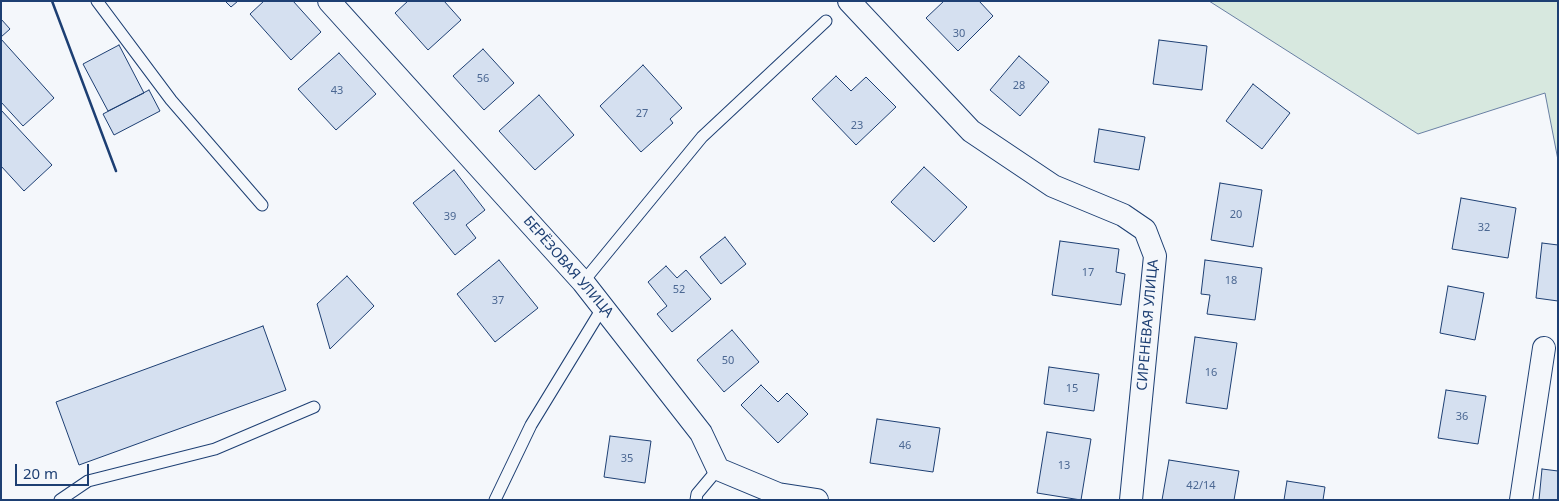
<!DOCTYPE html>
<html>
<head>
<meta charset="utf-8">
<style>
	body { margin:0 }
	#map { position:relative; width:1559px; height:501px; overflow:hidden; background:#f4f7fb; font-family:"Noto Sans",sans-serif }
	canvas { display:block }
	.frame { position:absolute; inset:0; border:2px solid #1d3f73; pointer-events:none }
	.scale { position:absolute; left:15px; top:464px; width:74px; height:22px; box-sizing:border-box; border:2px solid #1d3f73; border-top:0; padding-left:6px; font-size:15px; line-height:18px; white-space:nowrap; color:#1d3f73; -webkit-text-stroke:4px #f4f7fb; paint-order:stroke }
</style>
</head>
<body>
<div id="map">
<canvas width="1559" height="501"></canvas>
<div class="frame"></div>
<div class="scale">20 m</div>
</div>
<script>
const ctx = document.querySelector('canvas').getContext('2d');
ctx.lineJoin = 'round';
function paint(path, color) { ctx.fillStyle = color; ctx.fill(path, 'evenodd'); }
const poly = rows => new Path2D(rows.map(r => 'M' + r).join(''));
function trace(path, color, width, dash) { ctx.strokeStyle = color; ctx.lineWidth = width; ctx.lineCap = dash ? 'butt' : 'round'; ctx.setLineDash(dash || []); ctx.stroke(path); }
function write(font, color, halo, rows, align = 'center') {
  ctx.font = font + ' "Noto Sans",sans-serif'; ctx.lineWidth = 4; ctx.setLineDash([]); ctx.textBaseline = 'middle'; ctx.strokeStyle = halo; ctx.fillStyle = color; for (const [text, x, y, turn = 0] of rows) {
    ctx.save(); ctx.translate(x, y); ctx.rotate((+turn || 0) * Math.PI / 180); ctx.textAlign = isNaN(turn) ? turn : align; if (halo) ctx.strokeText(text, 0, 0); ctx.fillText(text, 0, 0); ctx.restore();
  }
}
const green = poly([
	[1209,1,1558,1,1558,160,1545,93,1418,134,1209,1]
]);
const building = poly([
	[225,1,238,1,231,7,225,1],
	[264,1,293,1,321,32,291,60,250,14,264,1],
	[408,1,444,1,461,20,428,50,395,13,408,1],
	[944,1,979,1,993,16,958,51,926,18,944,1],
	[1,19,10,29,1,37,1,19],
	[1,39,54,98,23,126,1,102,1,39],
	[1159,40,1207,46,1202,90,1153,84,1159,40],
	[119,45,144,93,108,111,83,64,119,45],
	[483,49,514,83,484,110,453,76,483,49],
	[339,53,376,94,336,130,298,89,339,53],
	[1019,56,1049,82,1020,116,990,90,1019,56],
	[643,65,682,108,670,119,673,123,641,152,600,106,643,65],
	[836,76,851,91,866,77,896,107,856,145,812,99,836,76],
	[1253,84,1290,113,1262,149,1226,121,1253,84],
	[149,90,160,111,114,135,103,114,149,90],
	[539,95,574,135,535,170,499,131,539,95],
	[1,110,52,165,24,191,1,166,1,110],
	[1099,129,1145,137,1139,170,1094,162,1099,129],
	[924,167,967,207,934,242,891,202,924,167],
	[454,170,485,210,466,225,476,238,455,255,413,203,454,170],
	[1220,183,1262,190,1253,247,1211,240,1220,183],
	[1461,198,1516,208,1508,258,1452,249,1461,198],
	[725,237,746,264,721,284,700,257,725,237],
	[1060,241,1119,249,1116,272,1125,274,1121,305,1052,295,1060,241],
	[1542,243,1558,245,1558,301,1536,298,1542,243],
	[499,260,538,308,495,342,457,294,499,260],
	[1205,260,1262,268,1255,320,1207,314,1210,295,1201,294,1205,260],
	[666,266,677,278,686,270,711,299,672,332,657,314,667,306,648,282,666,266],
	[347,276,374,306,330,349,317,304,347,276],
	[1448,286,1484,293,1475,340,1440,333,1448,286],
	[263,326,286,390,79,465,56,402,263,326],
	[732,330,759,362,724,392,697,360,732,330],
	[1195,337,1237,343,1227,409,1186,403,1195,337],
	[1049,367,1099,374,1094,411,1044,404,1049,367],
	[761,385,778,402,787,393,808,414,778,443,741,405,761,385],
	[1446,390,1486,396,1478,444,1438,438,1446,390],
	[877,419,940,428,933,472,870,463,877,419],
	[1047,432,1091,439,1081,500,1037,493,1047,432],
	[610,436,651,441,645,483,604,477,610,436],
	[1169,460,1239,471,1234,500,1162,500,1169,460],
	[1542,469,1558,471,1558,500,1539,500,1542,469],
	[1287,481,1325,487,1323,500,1284,500,1287,481]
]);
const service = poly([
	[97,1,171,100,262,205],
	[583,282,702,137,826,21],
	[60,500,88,481,215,449,314,407],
	[495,500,531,425,603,307],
	[696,500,697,494,718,469]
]);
const minor = poly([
	[329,1,583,282,701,433,718,469,778,494,817,500],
	[849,1,971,131,1053,186,1123,215,1145,230,1155,256,1131,500],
	[1521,500,1544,348]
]);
const wall = poly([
	[52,1,116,171]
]);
const numberNames = [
	["30",959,34],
	["56",483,79],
	["28",1019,86],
	["43",337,91],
	["27",642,114],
	["23",857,126],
	["20",1236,215],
	["39",450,217],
	["32",1484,228],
	["17",1088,273],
	["18",1231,281],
	["52",679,290],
	["37",498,301],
	["50",728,361],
	["16",1211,373],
	["15",1072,389],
	["36",1462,417],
	["46",905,446],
	["35",627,459],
	["13",1064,466],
	["42/14",1201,486]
];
const streetNames = [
	["БЕРЁЗОВАЯ УЛИЦА",568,267,49],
	["СИРЕНЕВАЯ УЛИЦА",1148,325,-85]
];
paint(green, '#d7e8df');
trace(green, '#687fa3', 1);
paint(building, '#d5e0f0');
trace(building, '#1d3f73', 1);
trace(service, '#1d3f73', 13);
trace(minor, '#1d3f73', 24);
trace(service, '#f4f7fb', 11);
trace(minor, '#f4f7fb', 22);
trace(wall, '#1d3f73', 2.5);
write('11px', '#4b6792', null, numberNames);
write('14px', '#1d3f73', '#f4f7fb', streetNames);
</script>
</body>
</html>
